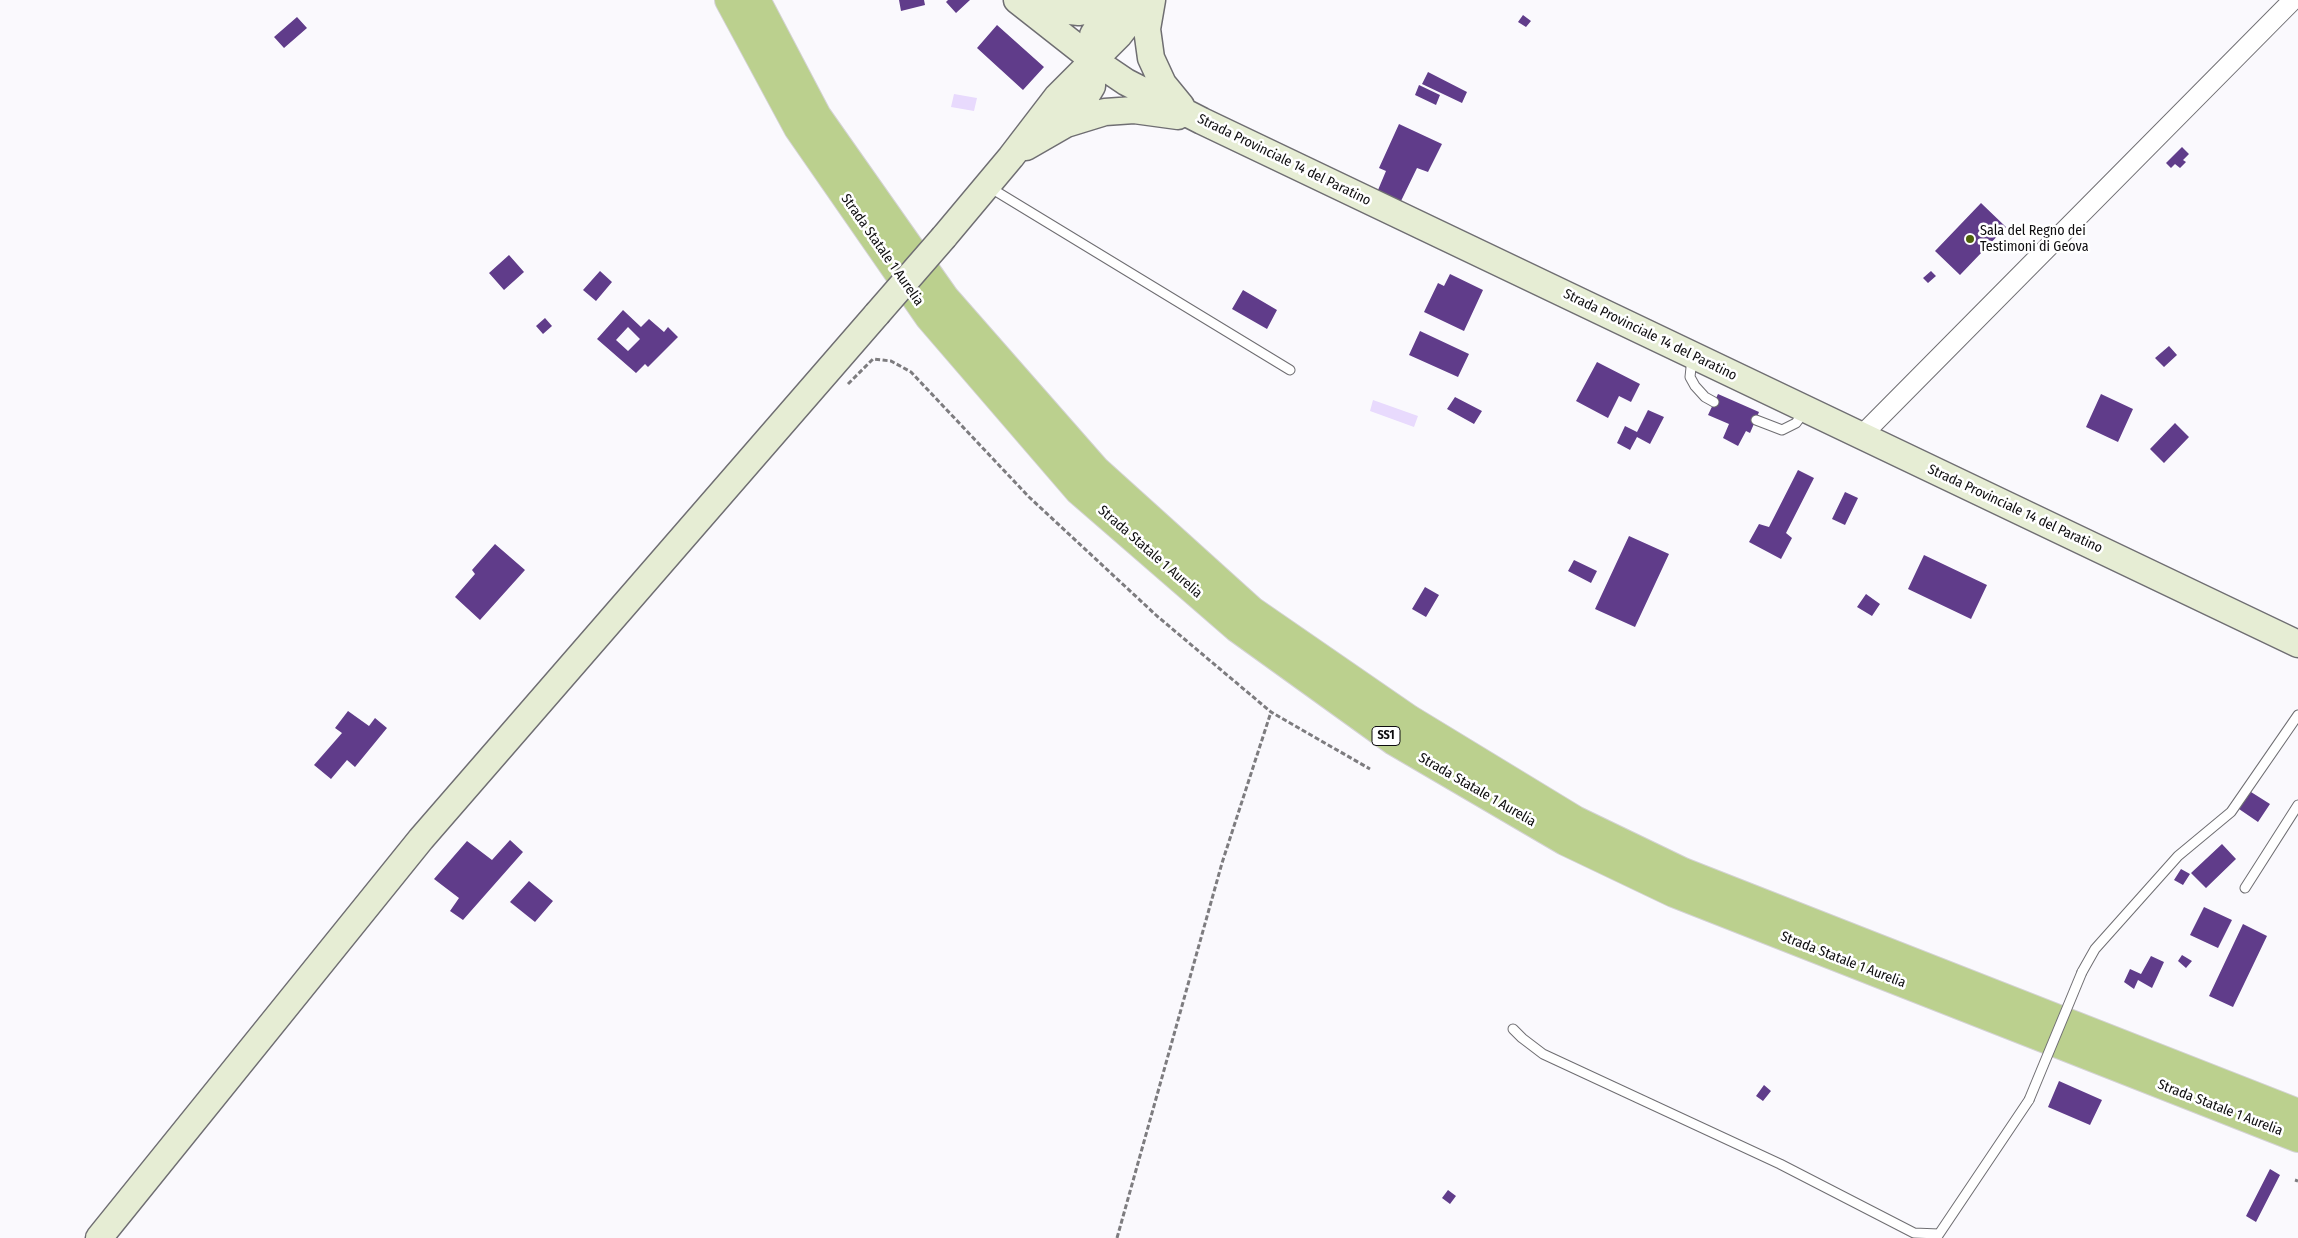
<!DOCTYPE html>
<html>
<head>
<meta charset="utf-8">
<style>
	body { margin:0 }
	canvas { display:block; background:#faf9fd }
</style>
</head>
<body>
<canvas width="2298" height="1238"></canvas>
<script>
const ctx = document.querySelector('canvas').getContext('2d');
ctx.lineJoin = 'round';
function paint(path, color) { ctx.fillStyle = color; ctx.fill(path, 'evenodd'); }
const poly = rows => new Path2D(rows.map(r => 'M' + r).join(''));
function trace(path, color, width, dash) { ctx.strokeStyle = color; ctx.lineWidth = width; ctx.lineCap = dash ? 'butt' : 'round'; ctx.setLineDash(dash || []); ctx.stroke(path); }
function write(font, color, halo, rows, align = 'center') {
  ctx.font = font + ' "Fira Sans Condensed",sans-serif'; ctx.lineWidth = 5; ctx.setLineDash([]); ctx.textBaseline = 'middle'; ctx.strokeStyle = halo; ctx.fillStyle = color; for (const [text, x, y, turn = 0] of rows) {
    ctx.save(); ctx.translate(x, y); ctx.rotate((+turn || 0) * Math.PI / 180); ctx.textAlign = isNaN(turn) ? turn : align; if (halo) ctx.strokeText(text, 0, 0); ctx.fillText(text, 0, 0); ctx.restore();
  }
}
const water = poly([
	[954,94,977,98,974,111,951,107],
	[1373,400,1418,416,1414,427,1370,411]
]);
const building = poly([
	[899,0,924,0,925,5,901,11],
	[948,0,970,0,956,13,946,2],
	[1523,15,1531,21,1526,27,1518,22],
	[297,17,307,28,284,48,274,37],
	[997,25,1044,67,1023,90,977,48],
	[1428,72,1467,92,1462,103,1422,84],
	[1419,85,1440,95,1436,105,1415,95],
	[1399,124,1442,144,1428,172,1417,168,1401,201,1378,190,1386,171,1379,168],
	[2182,147,2189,154,2183,160,2186,162,2180,168,2175,164,2171,168,2166,163],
	[1981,203,2006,227,1960,275,1935,251],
	[509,255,524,272,504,290,489,273],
	[600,271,612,282,596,301,583,290],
	[1931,271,1936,276,1928,283,1923,278],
	[1450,274,1483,290,1464,331,1424,312,1438,283,1444,286],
	[1243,290,1277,310,1267,329,1232,309],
	[623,310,641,327,649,319,664,332,668,327,678,337,648,367,645,364,636,373,597,339],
	[628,327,640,339,628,351,616,340],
	[545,318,552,326,543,334,536,326],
	[1420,331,1469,354,1458,377,1409,355],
	[2169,346,2177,355,2164,367,2155,358],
	[1597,362,1640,384,1631,402,1619,396,1608,418,1576,401],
	[1718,394,1759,412,1750,433,1746,431,1738,446,1723,438,1729,424,1708,415],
	[2101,394,2133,409,2118,442,2086,427],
	[1455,397,1482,411,1474,424,1447,409],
	[1648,410,1664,417,1650,444,1637,437,1630,450,1617,443,1625,426,1637,432],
	[2175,423,2189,437,2164,463,2150,449],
	[1798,470,1814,478,1786,533,1792,538,1781,559,1749,542,1759,524,1769,527],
	[1845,492,1858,498,1845,525,1832,519],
	[1629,536,1669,554,1635,627,1595,609],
	[495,544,525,570,480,620,455,597,475,574,472,570],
	[1924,555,1987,585,1971,619,1908,589],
	[1574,560,1597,571,1591,583,1568,571],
	[1425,587,1439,595,1426,617,1412,609],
	[1866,594,1880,604,1872,616,1857,607],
	[348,711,369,726,375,718,387,728,355,767,347,760,331,779,314,765,342,733,335,728],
	[2251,792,2270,804,2258,822,2239,809],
	[510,840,523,852,463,920,450,911,459,898,434,879,467,841,492,860],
	[2222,844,2236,859,2206,888,2191,873],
	[2181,869,2190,874,2183,885,2174,880],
	[529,881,553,901,535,922,510,902],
	[2204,907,2232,920,2218,948,2190,935],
	[2243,924,2267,936,2233,1007,2209,996],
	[2182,955,2192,961,2186,968,2178,961],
	[2151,956,2164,962,2152,988,2138,980,2134,989,2124,982,2130,969,2141,974],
	[2059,1081,2102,1100,2090,1125,2048,1107],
	[1764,1085,1771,1091,1763,1101,1756,1096],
	[2270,1169,2280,1175,2256,1222,2246,1216],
	[1448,1190,1456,1196,1450,1204,1442,1198]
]);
const path = poly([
	[848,384,873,359,891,361,911,372,1029,497,1157,616,1271,712,1370,769],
	[2295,1180,2298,1181],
	[1117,1238,1222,863,1271,712]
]);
const service = poly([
	[989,187,1290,370],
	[1692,358,1690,377,1695,386,1705,397,1714,402],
	[1756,420,1782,430,1796,423,1804,412],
	[2245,888,2298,805],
	[2082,972,2095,949,2178,856,2231,812,2298,715],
	[1513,1029,1522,1038,1543,1054,1780,1164,1914,1233,1939,1234],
	[1937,1237,2029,1100]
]);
const minor = poly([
	[1861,436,2293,0]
]);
const secondary = poly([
	[1017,0,1092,59,1126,82,1202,121,2298,644],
	[1028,0,1061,10,1079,12,1104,7,1117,0],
	[1152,0,1147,29,1151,58,1163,84,1181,106],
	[1066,124,1077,111,1092,86,1093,35,1105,16,1119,0],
	[1026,147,1066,124,1105,112,1134,110,1178,116],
	[944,237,1011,157,1057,97,1119,35,1146,0],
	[99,1238,421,839,877,314]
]);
const trunk = poly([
	[729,0,798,128,929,317,1079,491,1237,628,1394,741,1565,841,1674,893,2298,1138],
	[756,0,817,116,945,298,1096,470,1251,610,1409,719,1575,820,1683,872,2298,1113]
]);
const serviceBridge = poly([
	[2029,1100,2082,972]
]);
const secondaryBridge = poly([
	[877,314,944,237]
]);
const markers = [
	[1970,239,5,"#4e620b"]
];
const shields = [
	[1386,736,28]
];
const shieldNames = [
	["SS1",1386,736]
];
const streetNames = [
	["Strada Provinciale 14 del Paratino",1284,160,26],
	["Strada Statale 1 Aurelia",882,250,55],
	["Strada Provinciale 14 del Paratino",1650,335,26],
	["Strada Provinciale 14 del Paratino",2015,509,25],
	["Strada Statale 1 Aurelia",1150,552,41],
	["Strada Statale 1 Aurelia",1477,790,30],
	["Strada Statale 1 Aurelia",1843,960,21],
	["Strada Statale 1 Aurelia",2220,1108,21]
];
const poiNames = [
	["Sala del Regno dei",1980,231],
	["Testimoni di Geova",1980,247]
];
paint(water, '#e8dafd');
paint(building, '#603c8a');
trace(service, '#6f6e72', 11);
trace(minor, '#6f6e72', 21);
trace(secondary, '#6f6e72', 29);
trace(trunk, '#d4d3d4', 30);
trace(path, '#7d7c7f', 3, [5, 2.5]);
trace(service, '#fff', 9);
trace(minor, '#fff', 19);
trace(secondary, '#e6edd4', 26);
trace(trunk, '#bbd08e', 28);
trace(serviceBridge, '#6f6e72', 11, []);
trace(secondaryBridge, '#6f6e72', 29, []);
trace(serviceBridge, '#fff', 9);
trace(secondaryBridge, '#e6edd4', 26);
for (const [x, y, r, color] of markers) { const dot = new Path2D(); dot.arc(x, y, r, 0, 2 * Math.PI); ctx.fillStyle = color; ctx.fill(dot); trace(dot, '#fff', 2); }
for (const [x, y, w] of shields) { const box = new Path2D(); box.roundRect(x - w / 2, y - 9.5, w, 19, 4); ctx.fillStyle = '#fff'; ctx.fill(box); trace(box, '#0e0d0f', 1); }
write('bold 12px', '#0e0d0f', null, shieldNames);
write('14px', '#0e0d0f', '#fff', streetNames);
write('14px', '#0e0d0f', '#fff', poiNames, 'left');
</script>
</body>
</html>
